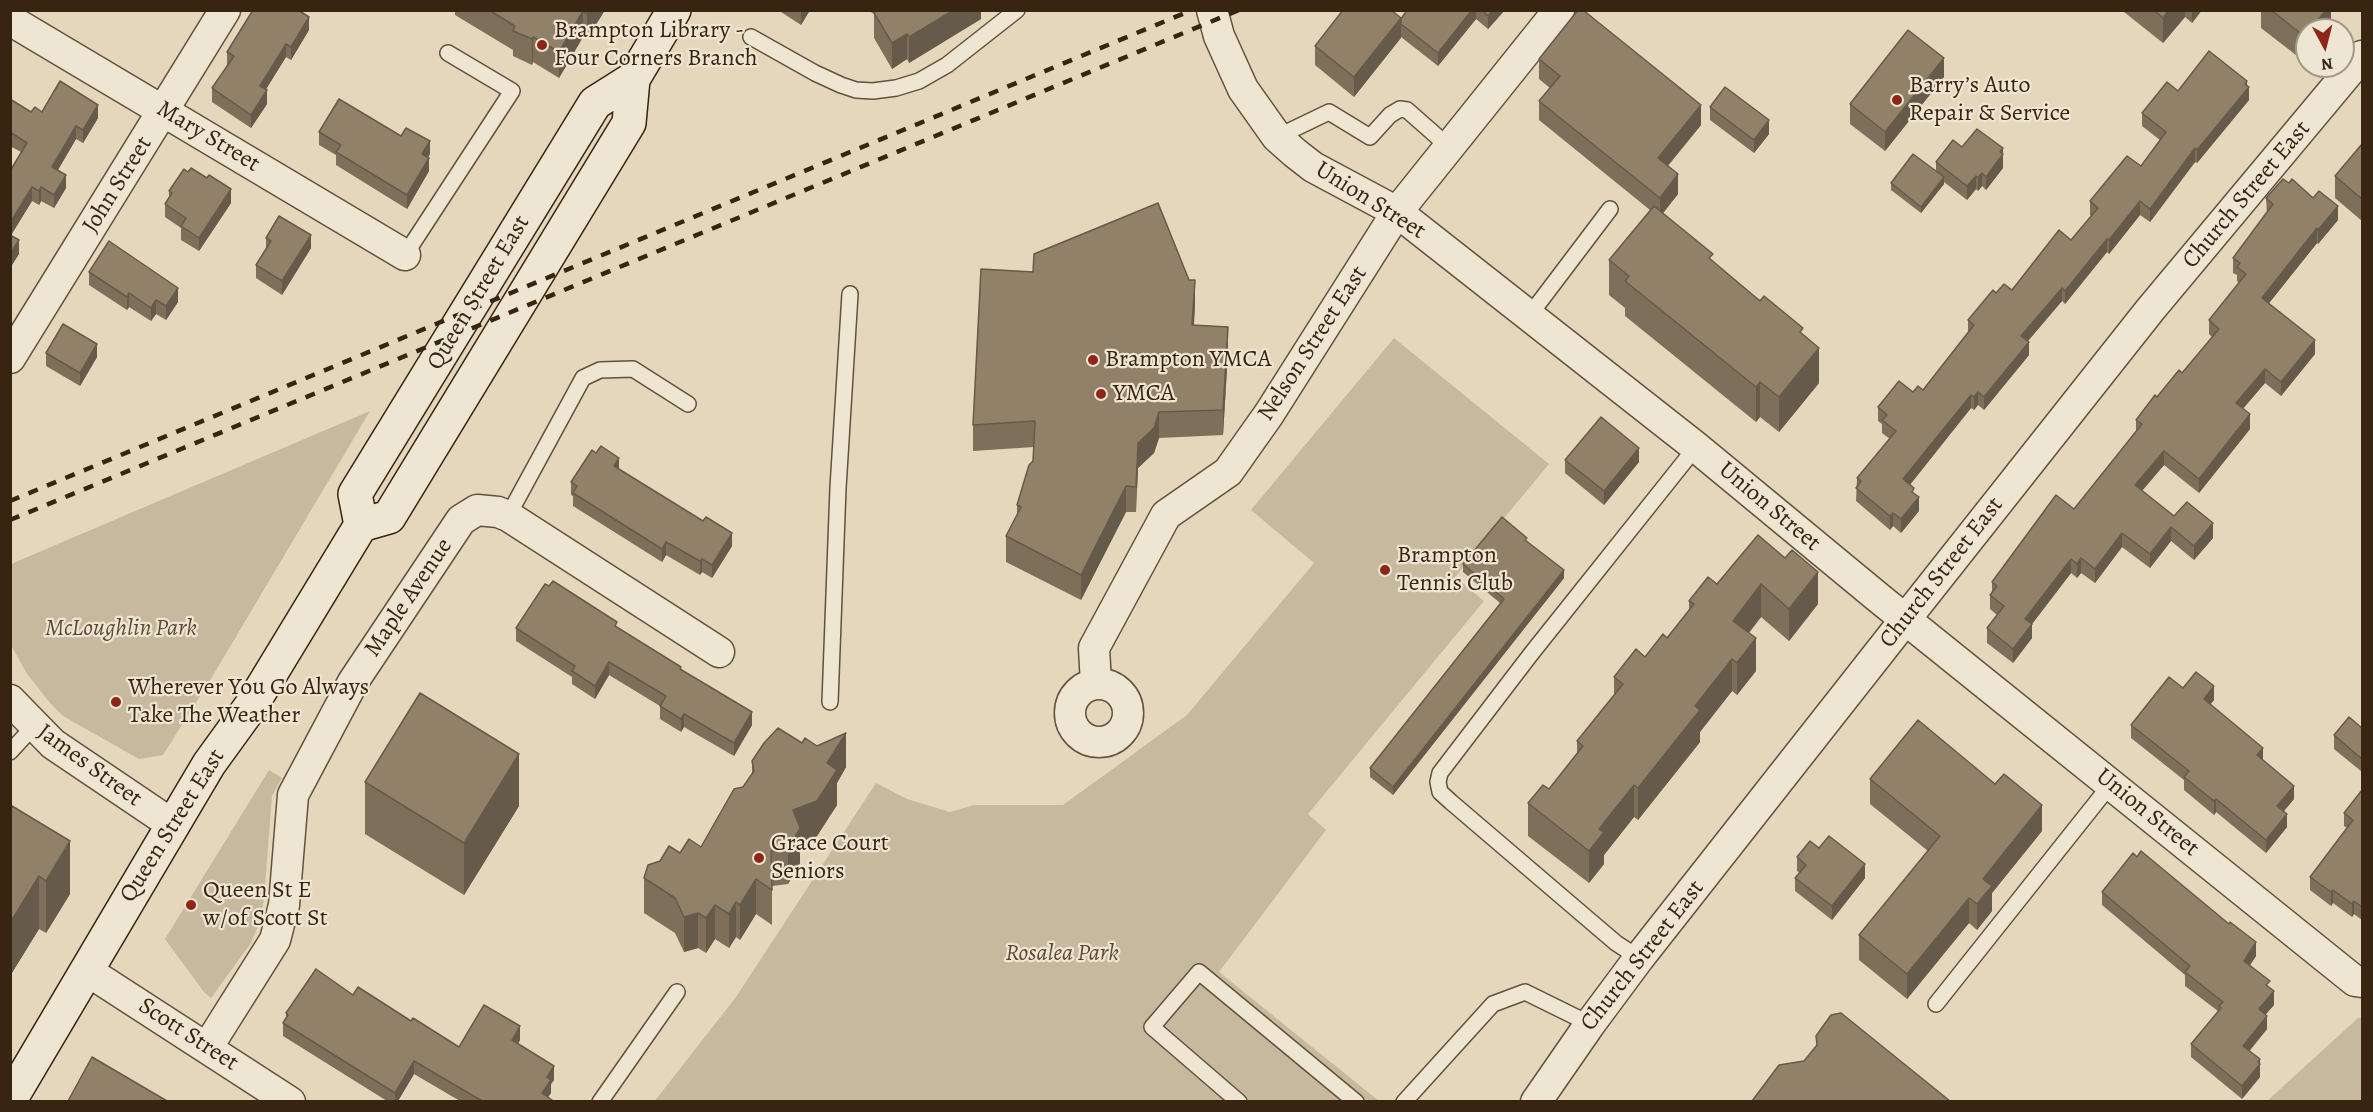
<!DOCTYPE html>
<html>
<head>
<meta charset="utf-8">
<style>
	body { margin:0 }
	#map { position:relative; width:2373px; height:1112px; overflow:hidden; background:#e5d7bb; font-family:Alegreya,serif }
	canvas { display:block }
	.frame { position:absolute; inset:0; border:12px solid #372411; pointer-events:none }
	.north { position:absolute; left:2295px; top:18px; width:60px; height:60px; box-sizing:border-box; background:#eee5d3; border:2px solid #a59885; border-radius:50%; rotate:173deg; font-size:16px; font-weight:700; line-height:24px; text-align:center; color:#372411 }
	.north::after { content:''; display:block; margin:auto; width:21px; height:27px; background:#8f2418; clip-path:polygon(50% 0,100% 100%,50% 72%,0 100%) }
</style>
</head>
<body>
<div id="map">
<canvas width="2373" height="1112"></canvas>
<div class="frame"></div>
<div class="north">N</div>
</div>
<script>
const ctx = document.querySelector('canvas').getContext('2d');
ctx.lineJoin = 'round';
function paint(path, color) { ctx.fillStyle = color; ctx.fill(path, 'evenodd'); }
const poly = rows => new Path2D(rows.map(r => 'M' + r).join(''));
function trace(path, color, width, dash) { ctx.strokeStyle = color; ctx.lineWidth = width; ctx.lineCap = dash ? 'butt' : 'round'; ctx.setLineDash(dash || []); ctx.stroke(path); }
function write(font, color, halo, rows, align = 'center') {
  ctx.font = font + ' Alegreya,serif'; ctx.lineWidth = 4.5; ctx.setLineDash([]); ctx.textBaseline = 'middle'; ctx.strokeStyle = halo; ctx.fillStyle = color; for (const [text, x, y, turn = 0] of rows) {
    ctx.save(); ctx.translate(x, y); ctx.rotate((+turn || 0) * Math.PI / 180); ctx.textAlign = isNaN(turn) ? turn : align; if (halo) ctx.strokeText(text, 0, 0); ctx.fillText(text, 0, 0); ctx.restore();
  }
}
const green = poly([
	[1394,338,1549,464,1455,577,1484,601,1308,814,1326,830,1219,972,1379,1101,654,1102,736,997,876,783,907,799,950,812,974,805,1063,805,1187,715,1314,563,1251,510],
	[370,411,212,677,163,755,139,759,63,716,51,704,27,674,11,645,11,564],
	[269,770,282,778,272,796,264,899,260,921,251,943,211,998,204,992,165,939],
	[2358,1018,2362,1018,2362,1101,2267,1101]
]);
const service = poly([
	[751,37,815,73,841,85,856,90,873,91,896,88,919,81,947,65,1017,10],
	[1277,137,1329,112,1370,137,1390,115,1400,109,1407,110,1449,147],
	[405,255,512,91,448,53],
	[1529,316,1610,209],
	[508,516,583,378,600,370,633,369,688,404],
	[830,702,838,488,850,294],
	[10,752,34,726],
	[1639,958,1616,943,1451,802,1440,792,1438,782,1440,773,1531,654,1696,447],
	[1936,1004,2111,784],
	[600,1102,677,992],
	[1239,1102,1152,1027,1199,972,1356,1102],
	[1404,1102,1493,1004,1525,992,1590,1024]
]);
const minor = poly([
	[1212,10,1219,36,1243,89,1277,137,1295,153,1313,167,1397,212,1696,447,1880,599,2355,981,2362,982],
	[10,20,405,255],
	[10,358,225,10],
	[1096,684,1094,648,1166,515,1228,472,1269,414,1397,212,1559,10],
	'1070 713a29 29 0 1 1 58 0a29 29 0 1 1-58 0Z',
	[10,700,53,744,173,825],
	[86,970,290,1102],
	[207,1048,275,940,284,905,293,795,353,682,461,520,477,510,498,512,508,516,719,652],
	[1536,1102,1590,1024,1639,958,1919,602,2150,310,2362,56]
]);
const secondary = poly([
	[361,525,389,517,629,123,633,79,674,10],
	[10,1100,209,764,251,706,361,525,355,494,595,103,633,79]
]);
const rail = poly([
	[10,501,1192,10],
	[10,520,1239,10]
]);
const wall = poly([
	[455,10,605,10,587,39,583,37,559,78,533,62,532,65,513,56,513,50,455,15],
	[778,10,810,10,801,25],
	[868,10,981,10,981,19,909,63,907,59,892,69,874,38,874,14],
	[1407,10,1505,10,1488,29,1476,19,1438,66,1401,37,1354,97,1315,65,1315,46,1401,18],
	[2124,10,2202,10,2192,23,2185,17,2163,43,2124,12],
	[2261,10,2331,10,2331,29,2330,30,2307,30,2305,62,2261,28],
	[309,30,291,60,286,57,266,89,267,104,251,128,212,102,212,88,227,66,227,52],
	[1539,59,1701,125,1668,166,1678,194,1663,213,1713,262,1803,335,1819,383,1779,432,1760,417,1756,422,1672,354,1625,316,1625,308,1609,295,1609,260,1650,210,1539,120,1539,101,1550,88,1539,79],
	[1944,77,1885,151,1850,124,1850,104],
	[2247,85,2249,100,2197,163,2195,162,2150,222,2140,215,2109,254,2107,252,2065,304,2062,301,2028,341,2029,355,1984,410,1978,405,1974,410,1971,408,1910,485,1914,494,1919,511,1901,533,1893,526,1890,530,1856,501,1857,478,1890,439,1882,433,1882,424,1878,421,1878,407,1913,392,1923,390,1968,332,1968,320,1996,293,2012,290,2071,240,2091,216,2090,215,2090,201,2141,166,2160,140,2142,126,2142,113,2178,91],
	[10,99,31,112,42,112,98,118,83,143,76,139,58,170,66,188,54,208,41,201,39,205,32,201,11,235,19,254,10,268,10,171,21,152,10,146],
	[1710,107,1769,134,1754,153,1710,120],
	[319,132,430,154,428,157,429,171,407,209,336,165,336,155,319,145],
	[2362,144,2362,221,2335,198,2335,176],
	[1962,147,2003,148,2003,168,1986,190,1982,186,1978,191,1976,189,1967,200,1944,182,1944,184,1921,213,1891,190,1891,183,1936,171,1936,162],
	[169,191,231,203,199,251,181,240,181,228,165,217,165,204,169,197],
	[2266,198,2338,220,2318,244,2317,243,2269,303,2315,354,2281,396,2265,383,2243,408,2250,429,2199,493,2164,465,2142,491,2174,516,2213,538,2194,560,2171,541,2150,568,2122,547,2095,583,2081,573,2077,578,2071,573,2032,624,2032,638,2013,663,1987,643,1987,628,1997,615,1990,609,1990,595,1992,593,1992,582,2074,509,2136,431,2136,420,2157,397,2182,373,2212,337,2209,334,2209,320,2239,283,2237,281,2237,275,2233,273,2233,258,2267,213],
	[266,238,311,248,282,295,256,278,256,265,266,248],
	[89,272,178,302,166,320,156,314,151,321,129,307,127,310,89,285],
	[1195,305,1194,325,1228,352,1223,435,1159,438,1154,453,1138,468,1136,512,1126,512,1081,600,1006,562,1006,536,1017,515,1017,505,1033,461,1034,447,973,451,973,425],
	[46,353,97,357,80,386,46,366],
	[1565,460,1639,462,1604,505,1565,473],
	[619,469,732,546,712,578,702,572,700,575,666,555,662,562,573,506,573,496,571,495,571,482],
	[1758,535,1818,604,1789,641,1761,617,1749,633,1756,671,1737,695,1732,691,1700,732,1700,742,1638,820,1634,817,1604,855,1604,864,1589,883,1528,836,1528,803,1549,789,1577,754,1577,741,1614,695,1614,677,1645,657,1667,638,1689,610,1689,601,1717,584],
	[1527,541,1564,578,1393,795,1370,777,1370,768,1500,603,1463,572,1463,564],
	[617,627,681,670,752,725,734,756,684,727,681,732,660,719,660,706,609,675,595,699,572,684,572,677,516,641,516,628],
	[2183,688,2214,700,2210,704,2263,760,2294,799,2284,811,2287,827,2266,853,2216,812,2214,815,2184,790,2184,780,2131,738,2131,725],
	[2362,728,2362,772,2334,749,2334,735],
	[802,743,846,767,837,783,837,805,817,836,800,842,800,863,788,884,772,886,772,925,756,914,740,940,736,937,729,948,715,939,706,953,698,948,684,952,675,933,644,913,644,878,680,853,701,847,752,774,752,761],
	[1870,779,2042,831,1992,893,1992,911,1977,930,1969,923,1907,999,1859,960,1859,935,1928,851,1870,804],
	[365,782,519,806,464,895,365,834],
	[2362,790,2362,920,2354,914,2352,917,2333,903,2331,906,2310,890,2310,877,2347,828,2344,826,2344,813],
	[10,809,70,894,46,933,39,929,10,976],
	[1819,848,1865,878,1832,920,1795,891,1795,878,1800,873,1797,871,1797,857],
	[2102,892,2256,956,2250,965,2270,988,2274,1005,2265,1015,2267,1029,2249,1051,2260,1063,2260,1077,2242,1099,2191,1057,2191,1044,2218,1011,2185,986,2185,975,2102,905],
	[353,995,411,1021,459,1047,520,1040,518,1044,554,1080,551,1084,551,1093,548,1097,552,1101,460,1101,414,1074,398,1101,387,1101,283,1036,283,1023,286,1019,286,1013]
]);
const shadedWall = poly([
	[589,10,605,10,587,39,587,14],
	[801,10,810,10,801,25],
	[954,10,981,10,981,19,909,63,909,37],
	[1472,10,1476,10,1476,19,1438,66,1438,53],
	[1493,10,1505,10,1488,29,1488,16],
	[2169,10,2185,10,2185,17,2163,43,2163,18],
	[2192,10,2202,10,2192,23],
	[2326,10,2331,10,2331,29,2330,30,2310,30],
	[583,11,583,37,559,78,559,52],
	[309,17,309,30,291,60,291,47],
	[1401,18,1401,38,1354,97,1354,77],
	[907,34,907,59,892,69,892,43],
	[2307,34,2307,60,2305,62,2305,37],
	[533,37,533,62,532,65,532,39],
	[286,44,286,57,260,99,260,86],
	[1944,58,1944,77,1885,151,1885,132],
	[2247,81,2247,90,2249,87,2249,100,2197,163,2197,150],
	[267,90,267,104,251,128,251,115],
	[98,105,98,118,83,143,83,130],
	[1701,105,1701,125,1658,177,1658,158],
	[1769,120,1769,134,1754,153,1754,140],
	[76,126,76,139,52,180,52,167],
	[430,141,430,154,422,167,422,154],
	[2003,148,2003,168,1986,190,1986,177],
	[2195,148,2195,162,2150,222,2150,209],
	[429,158,429,171,407,209,407,195],
	[1982,173,1982,186,1978,191,1978,178],
	[1678,174,1678,194,1660,217,1660,198],
	[66,175,66,188,54,208,54,195],
	[1976,176,1976,189,1967,200,1967,186],
	[1944,177,1944,184,1921,213,1921,207],
	[32,187,32,201,10,237,10,223],
	[41,187,41,201,39,205,39,191],
	[231,189,231,203,199,251,199,238],
	[2140,201,2140,215,2109,254,2109,240],
	[2338,206,2338,220,2318,244,2318,230],
	[2317,228,2317,243,2262,312,2262,298],
	[311,235,311,248,282,295,282,281],
	[2107,239,2107,252,2065,304,2065,291],
	[19,240,19,254,10,268,10,254],
	[1195,280,1195,305,1192,350,1192,325],
	[178,288,178,302,166,320,166,306],
	[2062,288,2062,301,2021,349,2021,336],
	[129,293,129,307,127,310,127,297],
	[156,300,156,314,151,321,151,308],
	[1228,327,1228,352,1223,435,1223,410],
	[2315,340,2315,354,2281,396,2281,382],
	[2029,342,2029,355,1984,410,1984,397],
	[97,344,97,357,80,386,80,373],
	[1819,348,1819,383,1779,432,1779,397],
	[2265,369,2265,383,2236,417,2236,403],
	[1760,382,1760,417,1756,422,1756,387],
	[1978,392,1978,405,1974,410,1974,397],
	[1971,395,1971,408,1903,493,1903,479],
	[1159,412,1159,438,1154,453,1138,468,1136,512,1138,443],
	[2250,414,2250,429,2199,493,2199,479],
	[1639,448,1639,462,1604,505,1604,491],
	[2164,451,2164,465,2135,499,2135,485],
	[619,458,619,471,614,466],
	[1126,486,1126,512,1081,600,1081,575],
	[1919,497,1919,511,1901,533,1901,519],
	[1893,513,1893,526,1890,530,1890,516],
	[2213,523,2213,538,2194,560,2194,546],
	[2171,527,2171,541,2150,568,2150,554],
	[732,533,732,546,712,578,712,565],
	[2122,533,2122,547,2095,583,2095,569],
	[666,542,666,555,662,562,662,549],
	[2081,558,2081,573,2077,578,2077,564],
	[702,559,702,572,700,575,700,561],
	[2071,559,2071,573,2032,624,2032,638,2013,663,2013,649,2025,619],
	[1564,570,1564,578,1393,795,1393,787],
	[1818,572,1818,604,1789,641,1789,609],
	[1761,584,1761,617,1733,653,1733,621],
	[1756,638,1756,671,1737,695,1737,663],
	[1732,659,1732,691,1700,732,1700,742,1638,820,1638,788,1695,706],
	[609,662,609,675,595,699,595,686],
	[2214,686,2214,700,2204,712,2204,699],
	[752,712,752,725,734,756,734,743],
	[684,714,684,727,681,732,681,719],
	[846,733,846,767,837,783,837,805,817,836,800,842,800,863,788,884,788,849,793,810,827,763],
	[2263,748,2263,761,2257,755],
	[519,754,519,806,464,895,464,843],
	[1634,785,1634,817,1604,855,1604,864,1589,883,1589,851,1599,829],
	[2294,786,2294,799,2277,819,2277,806],
	[2216,799,2216,812,2214,815,2214,801],
	[2042,805,2042,831,1992,893,1992,911,1977,930,1977,904,1983,879],
	[2287,814,2287,827,2266,853,2266,840],
	[70,841,70,894,46,933,46,881],
	[1865,864,1865,878,1832,920,1832,906],
	[39,876,39,929,10,976,10,923],
	[756,879,756,914,740,940,740,905],
	[2333,890,2333,903,2331,906,2331,892],
	[1969,898,1969,923,1907,999,1907,974],
	[2354,901,2354,914,2352,917,2352,904],
	[736,902,736,937,729,948,729,914],
	[715,905,715,939,706,953,706,918],
	[698,913,698,948,684,952,684,917],
	[2256,942,2256,956,2244,974,2244,961],
	[2274,991,2274,1005,2259,1022,2259,1009],
	[2267,1016,2267,1029,2243,1059,2243,1046],
	[520,1026,520,1040,512,1053,512,1040],
	[2260,1059,2260,1077,2242,1099,2242,1086],
	[414,1061,414,1074,398,1101,395,1101,395,1093],
	[554,1066,554,1080,551,1084,551,1093,545,1101,542,1093,547,1077]
]);
const building = poly([
	[253,10,298,10,309,17,291,47,286,44,260,86,267,90,251,115,212,88,234,56,227,52,253,10],
	[489,10,589,10,587,14,583,11,559,52,533,37,532,39,513,31,515,26,489,10],
	[878,10,954,10,909,37,907,34,892,43,874,13,878,10],
	[1343,10,1391,10,1401,18,1354,77,1315,46,1343,10],
	[1407,10,1472,10,1438,53,1401,24,1401,19,1407,10],
	[1482,10,1493,10,1488,16,1482,10],
	[1578,10,1583,10,1701,105,1658,158,1678,174,1660,198,1539,101,1560,76,1539,59,1578,10],
	[2154,10,2169,10,2163,18,2154,10],
	[2271,10,2326,10,2310,30,2307,30,2307,34,2305,37,2271,10],
	[1908,30,1944,58,1885,132,1850,104,1908,30],
	[2209,51,2247,81,2245,84,2249,87,2197,150,2195,148,2150,209,2140,201,2109,240,2107,239,2065,291,2062,288,2021,336,2029,342,1984,397,1978,392,1974,397,1971,395,1903,479,1914,488,1912,492,1919,497,1901,519,1893,513,1890,516,1856,488,1861,481,1857,478,1896,431,1882,420,1887,415,1878,407,1899,381,1913,392,1918,386,1923,390,1974,325,1968,320,1993,290,1996,293,2004,284,2012,290,2059,230,2071,240,2098,208,2090,201,2127,156,2141,166,2166,132,2142,113,2167,82,2178,91,2209,51],
	[60,81,98,105,83,130,76,126,52,167,66,175,54,195,41,187,39,191,32,187,10,223,10,171,27,143,10,132,10,99,31,112,35,107,42,112,60,81],
	[1725,87,1769,120,1754,140,1710,107,1725,87],
	[339,99,401,136,406,128,430,141,422,154,429,158,407,195,336,152,341,145,319,132,339,99],
	[1977,129,2003,148,2000,152,2003,154,1986,177,1982,173,1978,178,1976,176,1967,186,1936,162,1953,140,1962,147,1977,129],
	[2362,144,2362,199,2335,176,2362,144],
	[1913,154,1944,177,1921,207,1891,183,1913,154],
	[191,168,207,178,209,175,231,189,199,238,181,226,186,218,165,204,172,193,169,191,184,169,188,172,191,168],
	[2283,179,2289,183,2292,179,2313,198,2319,191,2338,206,2318,230,2317,228,2262,298,2315,340,2281,382,2265,369,2236,403,2250,414,2199,479,2164,451,2135,485,2174,516,2187,502,2213,523,2194,546,2171,527,2150,554,2122,533,2095,569,2081,558,2077,564,2071,559,2025,619,2032,624,2013,649,1987,628,2004,606,1990,595,1997,586,1992,582,2056,495,2074,509,2142,424,2136,420,2155,395,2157,397,2179,370,2182,373,2219,329,2209,320,2246,274,2237,267,2240,263,2233,258,2273,204,2266,198,2283,179],
	[1158,203,1189,280,1195,280,1192,325,1228,327,1223,410,1159,412,1154,428,1138,443,1136,487,1126,486,1081,575,1006,536,1021,507,1017,505,1029,465,1033,461,1035,421,973,425,981,269,1033,272,1034,254,1158,203],
	[1654,206,1713,254,1709,258,1760,301,1764,296,1803,328,1800,332,1819,348,1779,397,1760,382,1756,387,1672,319,1625,281,1629,276,1609,260,1654,206],
	[279,216,311,235,282,281,256,265,271,241,266,238,279,216],
	[10,235,19,240,10,254,10,235],
	[109,241,178,288,166,306,156,300,151,308,129,293,127,297,89,272,109,241],
	[63,324,97,344,80,373,46,353,63,324],
	[1601,417,1639,448,1604,491,1565,460,1601,417],
	[601,446,619,458,614,466,703,521,706,517,732,533,712,565,702,559,700,561,666,542,662,549,573,493,577,486,571,482,592,450,596,453,601,446],
	[1502,517,1527,538,1525,540,1564,570,1393,787,1370,768,1504,599,1463,564,1502,517],
	[1758,535,1785,558,1792,550,1818,572,1789,609,1761,584,1733,621,1756,638,1737,663,1732,659,1695,706,1700,710,1638,788,1634,785,1599,829,1604,832,1589,851,1528,803,1543,785,1549,789,1583,746,1577,741,1623,684,1614,677,1636,649,1645,657,1663,634,1667,638,1694,604,1689,601,1708,577,1717,584,1758,535],
	[553,581,617,622,615,626,681,667,680,669,752,712,734,743,684,714,681,719,660,706,666,696,609,662,595,686,572,671,575,666,516,628,545,584,549,586,553,581],
	[2196,672,2214,686,2204,699,2263,748,2257,755,2294,786,2277,806,2287,814,2266,840,2216,799,2214,801,2184,777,2189,771,2131,725,2169,677,2183,688,2196,672],
	[420,693,519,754,464,843,365,782,420,693],
	[2349,717,2362,728,2362,759,2334,735,2349,717],
	[1918,720,1995,784,2004,774,2042,805,1983,879,1992,886,1977,904,1969,898,1907,974,1859,935,1940,836,1870,779,1918,720],
	[778,728,802,743,805,738,817,746,846,733,827,763,837,770,817,801,793,810,800,828,788,849,771,851,772,890,756,879,740,905,736,902,729,914,715,905,706,918,698,913,684,917,675,898,644,878,648,865,660,861,669,846,680,853,689,839,701,847,734,789,743,787,754,771,752,761,764,743,778,728],
	[2362,790,2362,907,2354,901,2352,904,2333,890,2331,892,2310,877,2353,820,2344,813,2362,790],
	[12,806,70,841,46,881,39,876,10,923,10,809,12,806],
	[1829,836,1865,864,1832,906,1795,878,1806,865,1797,857,1810,841,1819,848,1829,836],
	[2141,851,2229,924,2230,922,2256,942,2244,961,2270,981,2266,985,2274,991,2259,1009,2267,1016,2243,1046,2260,1059,2258,1062,2260,1064,2242,1086,2191,1044,2221,1008,2219,1006,2223,1002,2185,972,2190,966,2102,892,2133,853,2137,857,2141,851],
	[316,969,353,995,358,987,411,1021,413,1018,459,1047,484,1005,520,1026,512,1040,554,1066,547,1077,551,1080,542,1093,552,1100,551,1101,482,1101,414,1061,395,1093,283,1023,288,1015,286,1013,316,969],
	[1841,1013,1950,1101,1752,1101,1779,1065,1804,1061,1817,1045,1816,1036,1831,1015,1841,1013],
	[92,1057,167,1101,68,1101,92,1057]
]);
const markers = [
	[542,45,6,"#8f2418"],
	[1897,100,6,"#8f2418"],
	[1093,360,6,"#8f2418"],
	[1101,394,6,"#8f2418"],
	[1385,570,6,"#8f2418"],
	[116,702,6,"#8f2418"],
	[759,858,6,"#8f2418"],
	[191,905,6,"#8f2418"]
];
const poiNames = [
	["Brampton Library -",554,31],
	["Four Corners Branch",554,59],
	["Barry’s Auto",1909,86],
	["Repair & Service",1909,114],
	["Brampton YMCA",1105,360],
	["YMCA",1113,394],
	["Brampton",1397,556],
	["Tennis Club",1397,584],
	["Wherever You Go Always",128,688],
	["Take The Weather",128,716],
	["Grace Court",771,844],
	["Seniors",771,872],
	["Queen St E",203,891],
	["w/of Scott St",203,919]
];
const streetNames = [
	["Mary Street",208,137,31],
	["John Street",118,185,-58],
	["Church Street East",2247,195,-50],
	["Union Street",1370,201,32],
	["Queen Street East",479,293,-59],
	["Nelson Street East",1313,344,-57],
	["Union Street",1769,507,40],
	["Church Street East",1942,573,-52],
	["Maple Avenue",409,598,-56],
	["James Street",89,766,36],
	["Union Street",2147,813,39],
	["Queen Street East",173,826,-58],
	["Church Street East",1643,956,-52],
	["Scott Street",188,1035,33]
];
const parkNames = [
	["McLoughlin Park",121,629],
	["Rosalea Park",1062,954]
];
paint(green, '#c7b99e');
trace(service, '#62513c', 18);
trace(minor, '#62513c', 33);
trace(secondary, '#372411', 36);
trace(service, '#eee5d3', 15);
trace(minor, '#eee5d3', 30);
trace(secondary, '#eee5d3', 33);
trace(rail, '#372411', 4.5, [10, 10]);
paint(wall, '#7d6f5a');
paint(shadedWall, '#665a4a');
paint(building, '#918169');
trace(building, '#665a4a', 1.5);
for (const [x, y, r, color] of markers) { const dot = new Path2D(); dot.arc(x, y, r, 0, 2 * Math.PI); ctx.fillStyle = color; ctx.fill(dot); trace(dot, '#eee5d3', 2); }
write('24px', '#372411', '#eee5d3', poiNames, 'left');
write('24px', '#372411', '#eee5d3', streetNames);
write('italic 24px', '#5b4934', '#eee5d3', parkNames);
</script>
</body>
</html>
